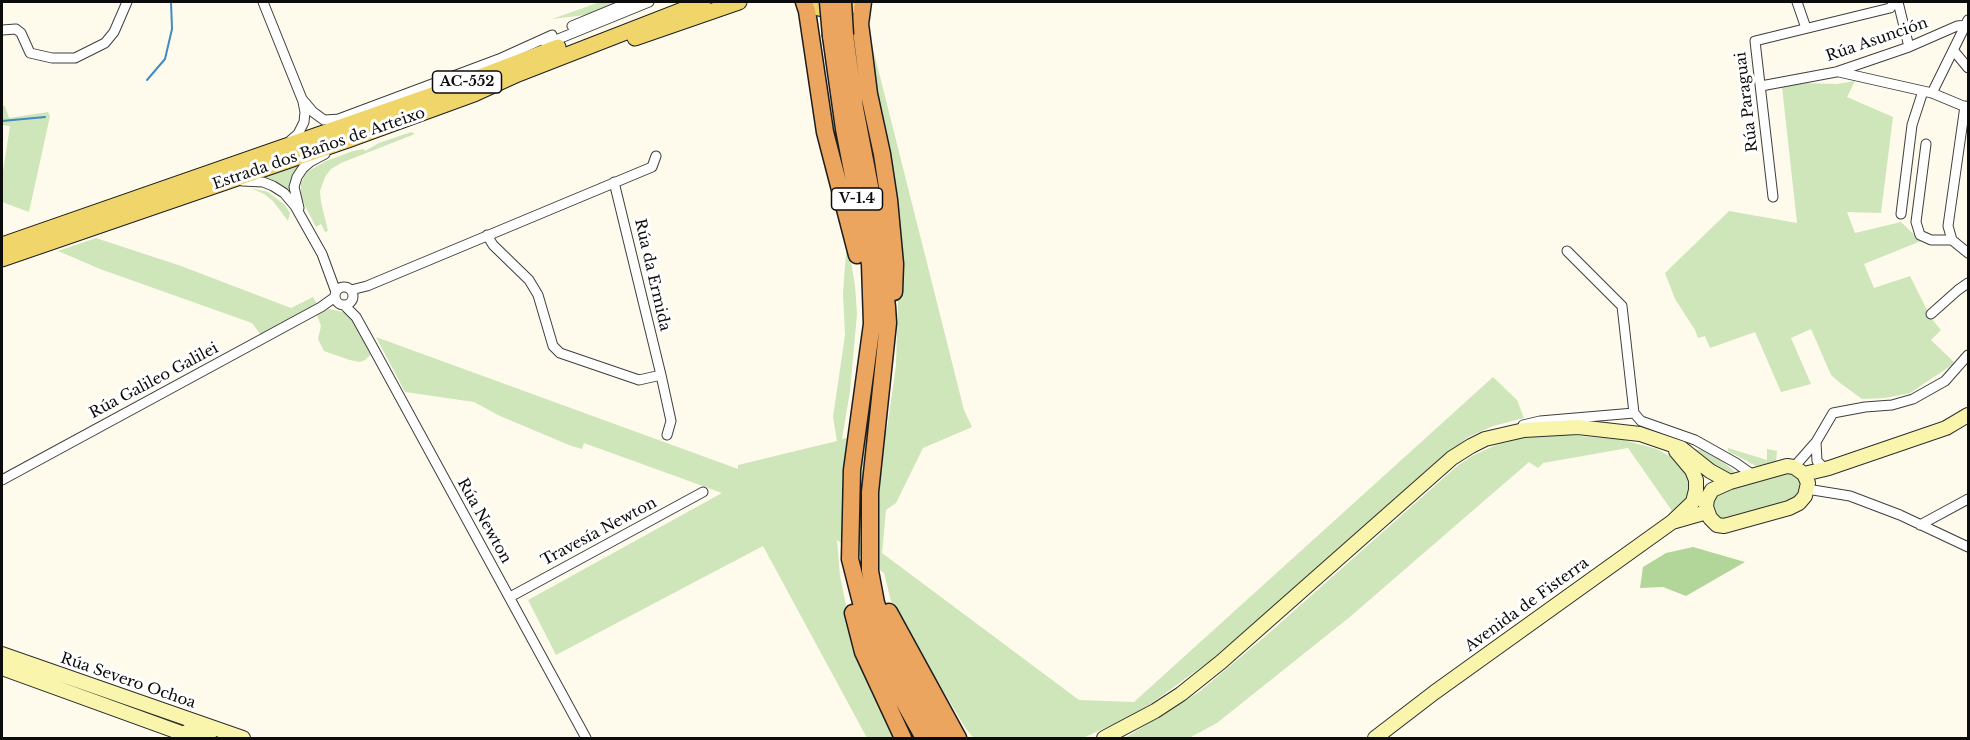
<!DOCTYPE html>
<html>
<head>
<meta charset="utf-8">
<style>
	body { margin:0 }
	#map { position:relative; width:1970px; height:740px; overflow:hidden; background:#fefbed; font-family:"Libre Baskerville",serif }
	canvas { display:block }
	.frame { position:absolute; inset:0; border:3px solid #0c0c0c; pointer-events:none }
</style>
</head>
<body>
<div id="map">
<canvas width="1970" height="740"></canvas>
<div class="frame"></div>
</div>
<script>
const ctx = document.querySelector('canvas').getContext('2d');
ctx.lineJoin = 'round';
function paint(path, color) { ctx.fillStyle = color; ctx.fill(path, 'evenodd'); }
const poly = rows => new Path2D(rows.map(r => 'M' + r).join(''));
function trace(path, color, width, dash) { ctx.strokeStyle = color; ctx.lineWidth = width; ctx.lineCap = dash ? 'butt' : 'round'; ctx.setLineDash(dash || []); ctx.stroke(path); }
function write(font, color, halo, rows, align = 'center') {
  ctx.font = font + ' "Libre Baskerville",serif'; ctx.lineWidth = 6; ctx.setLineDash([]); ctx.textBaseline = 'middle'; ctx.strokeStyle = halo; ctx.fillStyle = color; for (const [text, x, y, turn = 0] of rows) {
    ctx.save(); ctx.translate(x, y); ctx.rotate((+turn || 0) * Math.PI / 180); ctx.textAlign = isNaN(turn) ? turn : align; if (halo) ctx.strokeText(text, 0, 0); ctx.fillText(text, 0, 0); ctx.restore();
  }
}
const green = poly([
	[600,2,615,2,610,7,594,14,552,19],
	[866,21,964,410,972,427,923,448,896,503,886,510,882,553,1079,700,1134,702,1493,377,1517,400,1524,418,1493,426,1468,437,1212,659,1152,703,1129,717,1083,738,973,737,966,729,892,605,884,573,837,540,840,576,852,634,897,738,867,738,763,546,556,655,528,600,722,493,584,443,582,449,569,445,500,416,474,402,405,392,376,337,738,469,738,465,837,441,833,417,845,335,843,293,847,239,855,285,857,314,850,391,842,439,887,429,896,365,899,269],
	[1855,81,1847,97,1893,117,1881,213,1847,212,1855,233,1901,222,1921,241,1864,264,1874,288,1910,276,1931,318,1941,330,1931,340,1955,363,1910,393,1885,398,1862,399,1840,383,1831,375,1811,329,1791,338,1811,384,1781,392,1755,332,1710,348,1705,336,1698,338,1695,330,1675,299,1665,273,1729,211,1797,223,1782,87,1799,83,1837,84],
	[2,106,5,106,9,118,48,112,50,116,29,212,2,202,2,178,10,126,2,125],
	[411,132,415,134,341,163,331,169,325,177,320,191,321,202,328,231,325,232,321,224,316,227,301,198,301,183,307,172,326,161,353,151,364,149,365,151,379,143],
	[300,165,293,176,290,184,291,197,271,179,264,177],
	[251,188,268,192,285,205,290,213,288,221,273,201,264,194],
	[96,238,181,266,291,308,313,297,317,304,261,335,252,323,100,269,58,251],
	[329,309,343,312,348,315,356,326,371,354,365,360,360,362,350,360,324,351,318,339,321,326,317,315],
	[1570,435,1623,440,1657,449,1673,458,1692,480,1689,498,1672,511,1628,448,1543,463,1538,468,1529,462,1351,616,1217,723,1189,738,1125,738,1199,692,1268,634,1456,467,1472,456,1496,445,1526,437],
	[1728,448,1767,460,1767,449,1777,451,1776,462,1756,466,1728,451],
	[1690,449,1703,450,1723,462,1734,471,1734,475,1729,477],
	[1789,471,1798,477,1800,482,1801,488,1795,499,1730,520,1721,520,1714,514,1711,504,1713,499,1719,491]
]);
const forest = poly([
	[1693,547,1745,562,1686,596,1663,587,1640,588,1643,567,1666,553]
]);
const stream = poly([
	[147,80,165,59,172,29,171,2],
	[2,121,45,117]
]);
const street = poly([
	[263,2,302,99,313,112,324,120,341,119],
	[1797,2,1806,28],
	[1898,2,1909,47],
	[572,26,630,2],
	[2,30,16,29,21,33,30,53,52,58,75,58,105,43,114,32,127,2],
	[546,44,649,2],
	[1954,51,1968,68],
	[1839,72,1932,93,1968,108],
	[1761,86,1836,72,1909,47,1957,26,1968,25],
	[1932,93,1968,20],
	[1965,106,1948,226,1952,240,1968,253],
	[336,120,499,59,552,35],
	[291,140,298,134,304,122,305,112,303,102],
	[1926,144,1916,222,1920,235,1931,240,1952,240],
	[242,181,263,182,273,186,284,193,295,206,322,254,336,292],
	[1773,197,1755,41,1890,8,1895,2],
	[299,208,294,187,297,177,303,168,310,162,325,154],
	[1901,214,1912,125,1923,91],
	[487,235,493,245,529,280,538,295,553,346,560,353,639,380,661,375,614,182],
	[1567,251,1622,306,1634,413,1641,421,1695,440,1736,463,1753,475],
	'335 296a9 9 0 1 1 18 0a9 9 0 1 1-18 0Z',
	[351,290,367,286,652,167,656,156],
	[345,306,356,317,371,344,586,738],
	[1931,314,1958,290,1968,283],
	[661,375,671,421,667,435],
	[1523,425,1540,421,1634,413],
	[1816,442,1817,461,1822,466,1829,468],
	[1794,467,1816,442,1833,413,1865,407,1892,405,1913,399,1945,381,1968,355],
	[2,480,321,307,335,297],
	[1807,489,1850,496,1900,515,1968,547],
	[1920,525,1968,499],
	[510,597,703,492]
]);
const secondary = poly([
	[1787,466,1794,467,1804,474,1808,483,1805,496,1799,503,1789,508,1724,526,1717,525,1710,518,1706,507,1707,499,1712,490,1730,482,1787,466],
	[1804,474,1829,468,1946,428,1968,415],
	[1673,521,1693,502,1696,490,1696,480,1692,470,1676,451],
	[2,654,243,738],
	[2,668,195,738],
	[188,731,209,738],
	[1104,738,1155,711,1181,694,1221,662,1452,458,1471,446,1485,439,1524,430,1578,427,1640,434,1681,448,1710,471,1730,482],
	[1375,738,1435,692,1672,522,1707,512]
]);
const primary = poly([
	[805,2,814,7,832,11,854,5,861,2],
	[635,38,739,2],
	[2,245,438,93,558,47],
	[2,259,348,140,474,94,518,74,703,2]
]);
const highway = poly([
	[804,2,807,11,825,132,857,255],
	[863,2,860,24,864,54,869,94,882,154,889,200,895,264,894,292],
	[845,35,855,108,877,223,887,307,888,323,870,492,870,571,876,603,893,651,941,738],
	[831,36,844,129,870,264,872,324,852,470,850,559,866,622,885,668,924,738],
	[889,612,958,738],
	[853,613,863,652,903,738]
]);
const highwayBridge = poly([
	[828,2,831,36],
	[843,2,845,35]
]);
const shields = [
	[467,82,69],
	[857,199,51]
];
const shieldNames = [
	["AC-552",467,82],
	["V-1.4",857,199]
];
const streetNames = [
	["Rúa Asunción",1877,40,-19],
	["Rúa Paraguai",1747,102,-97],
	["Estrada dos Baños de Arteixo",319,149,-19],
	["Rúa da Ermida",652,275,77],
	["Rúa Galileo Galilei",154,381,-28],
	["Rúa Newton",484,521,61],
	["Travesía Newton",599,532,-28],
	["Avenida de Fisterra",1527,605,-36],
	["Rúa Severo Ochoa",128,681,19]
];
paint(green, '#cee6b9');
paint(forest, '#b2d699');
trace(stream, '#418ac4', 2);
trace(street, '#3f3f3f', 11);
trace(secondary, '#2e2e2e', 16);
trace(primary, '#1d1d1d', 17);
trace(highway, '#1d1d1d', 19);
trace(street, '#fff', 9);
trace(secondary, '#faf5ac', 14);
trace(primary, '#f0d56b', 15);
trace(highway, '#eba55e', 16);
trace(highwayBridge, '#1d1d1d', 19, []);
trace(highwayBridge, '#eba55e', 16);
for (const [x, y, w] of shields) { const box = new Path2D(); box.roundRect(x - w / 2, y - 11, w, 22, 4.5); ctx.fillStyle = '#fff'; ctx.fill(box); trace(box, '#0c0c0c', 1.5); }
write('bold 14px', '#0c0c0c', null, shieldNames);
write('15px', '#0c0c0c', '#fff', streetNames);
</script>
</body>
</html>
